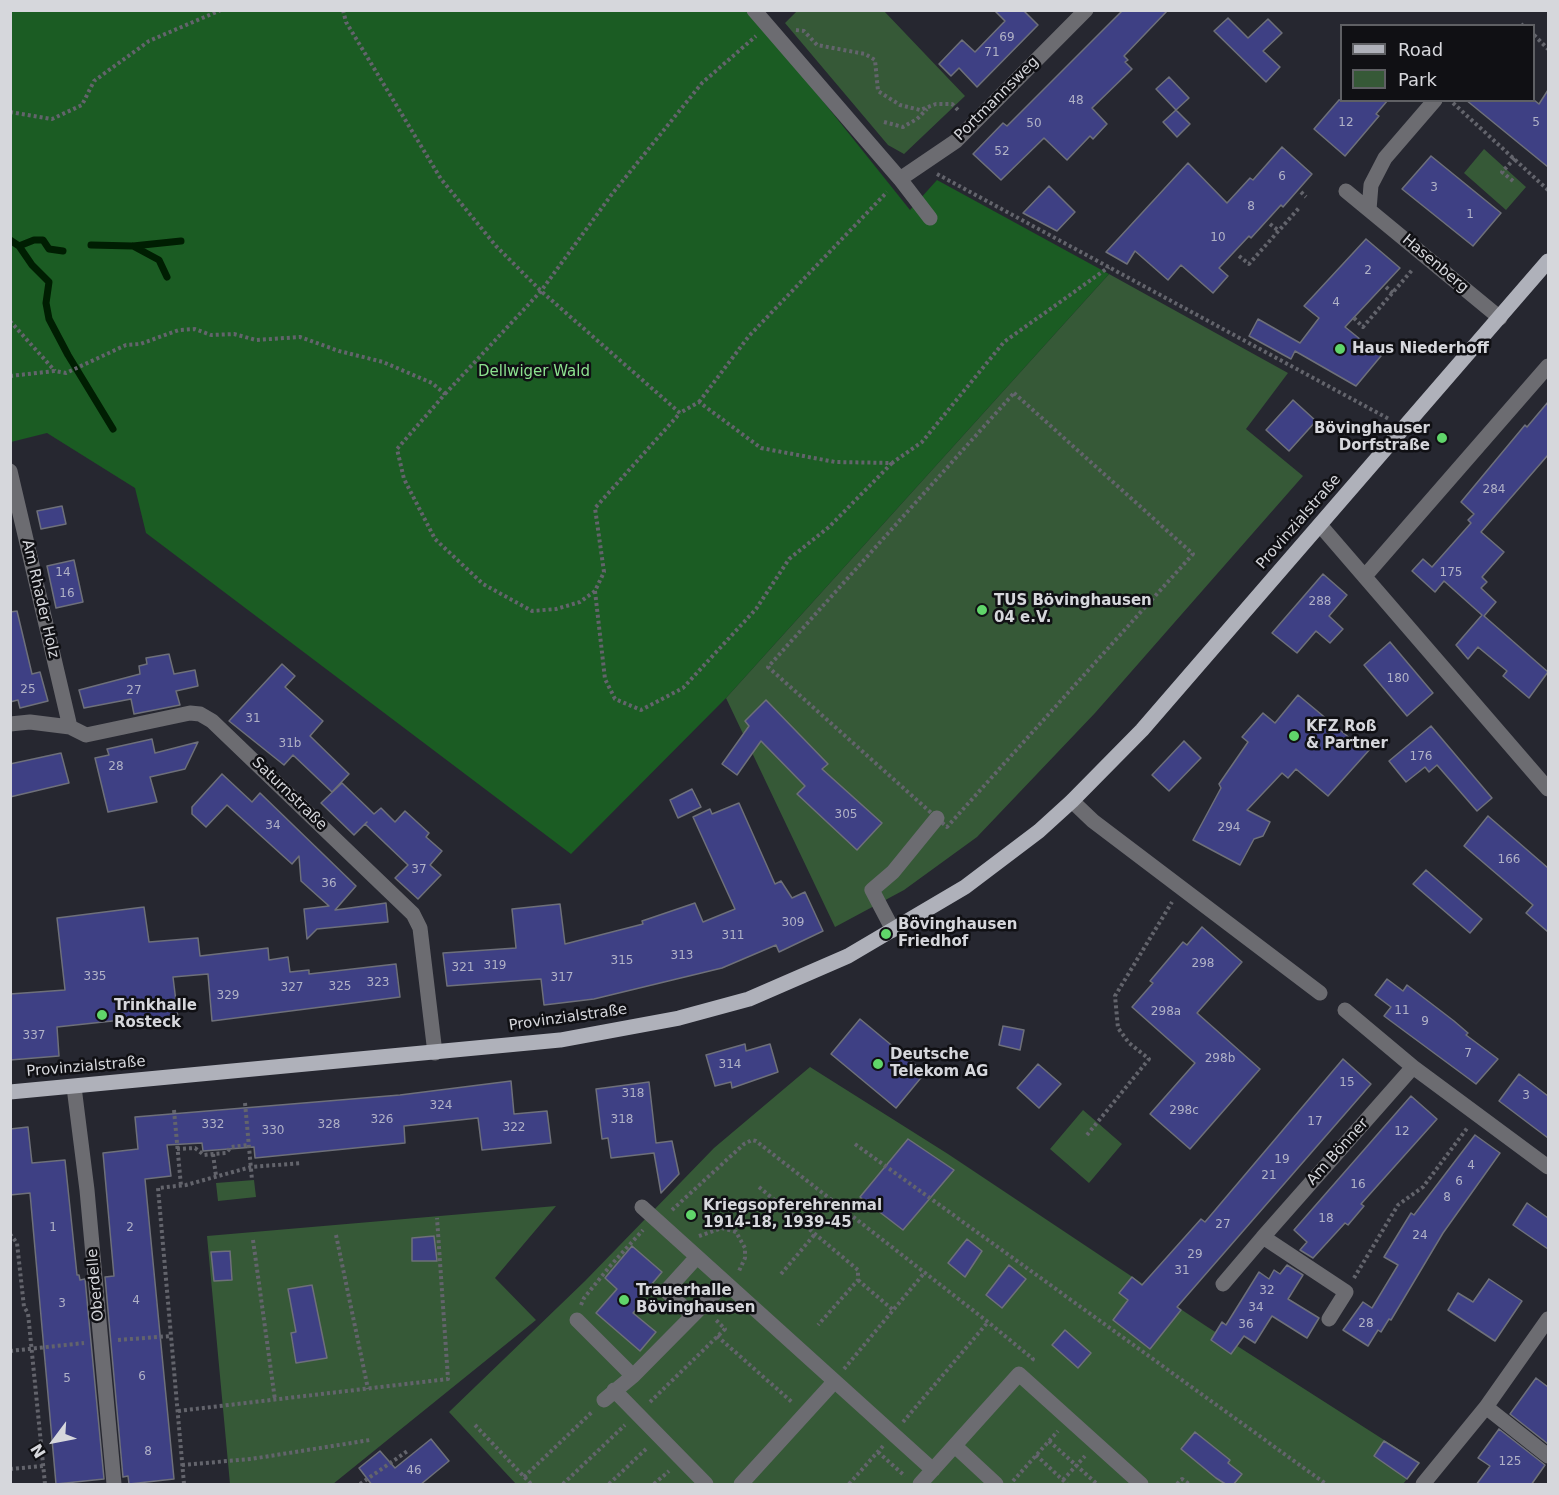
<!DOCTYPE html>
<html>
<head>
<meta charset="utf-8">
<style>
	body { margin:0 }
	#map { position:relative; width:1559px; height:1495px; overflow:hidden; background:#262730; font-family:"DejaVu Sans",sans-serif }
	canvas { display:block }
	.frame { position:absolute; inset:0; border:12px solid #d6d7dc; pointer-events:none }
	.legend { position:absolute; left:1340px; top:24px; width:195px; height:78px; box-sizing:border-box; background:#101014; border:2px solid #5f6064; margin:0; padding:8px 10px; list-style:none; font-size:18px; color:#d6d7dc }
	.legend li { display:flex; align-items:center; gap:12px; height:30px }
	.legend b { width:30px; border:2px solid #5f6064 }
	.north { position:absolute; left:24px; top:1411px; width:60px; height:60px; -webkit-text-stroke:4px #101014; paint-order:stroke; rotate:238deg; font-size:16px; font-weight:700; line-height:24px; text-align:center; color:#d6d7dc }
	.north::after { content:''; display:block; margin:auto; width:21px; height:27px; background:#d6d7dc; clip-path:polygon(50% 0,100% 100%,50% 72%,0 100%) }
</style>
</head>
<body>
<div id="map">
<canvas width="1559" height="1495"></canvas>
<div class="frame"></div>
<ul class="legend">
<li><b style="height:8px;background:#afb1ba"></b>Road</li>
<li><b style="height:16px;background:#365937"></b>Park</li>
</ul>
<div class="north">N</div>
</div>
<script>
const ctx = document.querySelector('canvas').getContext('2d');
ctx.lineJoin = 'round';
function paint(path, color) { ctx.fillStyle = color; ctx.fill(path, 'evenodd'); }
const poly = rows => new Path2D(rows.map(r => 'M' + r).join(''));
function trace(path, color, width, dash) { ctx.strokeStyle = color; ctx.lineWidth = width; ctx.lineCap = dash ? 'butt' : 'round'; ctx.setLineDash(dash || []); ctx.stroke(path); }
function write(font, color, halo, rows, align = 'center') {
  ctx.font = font + ' "DejaVu Sans",sans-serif'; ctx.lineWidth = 5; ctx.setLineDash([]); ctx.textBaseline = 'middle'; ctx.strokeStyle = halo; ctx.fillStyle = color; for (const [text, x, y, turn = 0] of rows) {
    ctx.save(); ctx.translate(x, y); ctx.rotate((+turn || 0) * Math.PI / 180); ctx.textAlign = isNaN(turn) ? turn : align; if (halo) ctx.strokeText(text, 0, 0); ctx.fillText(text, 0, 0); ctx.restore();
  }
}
const green = poly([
	[798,10,884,11,965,96,904,154,888,145,785,23],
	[1484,149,1526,187,1506,210,1464,173],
	[1109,274,1288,373,1246,429,1303,476,1095,713,977,837,904,890,835,927,726,698],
	[810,1067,948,1154,1206,1326,1420,1463,1403,1484,516,1484,449,1412,585,1281,714,1148],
	[1083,1110,1122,1144,1089,1183,1050,1149],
	[254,1180,256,1197,218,1201,216,1183],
	[556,1206,495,1278,536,1320,333,1484,230,1484,207,1236]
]);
const forest = poly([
	[11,11,751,11,910,210,937,180,1109,274,726,698,571,854,146,533,135,488,47,433,11,442]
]);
const stream = poly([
	[10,240,19,246,32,265,49,282,46,303,49,319,68,355,113,429],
	[91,245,133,246,181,241],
	[19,246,34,240,43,240,49,249,63,251],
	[133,246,159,260,167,277]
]);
const building = poly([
	[994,10,1023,10,1038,25,977,87,959,68,951,76,939,64,962,40,975,52,1005,21,994,10],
	[1123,10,1168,10,1124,56,1128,60,1125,62,1132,69,1092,108,1107,124,1093,139,1090,136,1067,160,1044,138,1001,180,973,154,1003,123,1007,126,1123,10],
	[1228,18,1248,38,1268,19,1282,33,1263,51,1280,67,1266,82,1214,31,1228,18],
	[1169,77,1189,98,1176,110,1156,89,1169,77],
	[1548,90,1548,167,1466,100,1534,100,1539,104,1548,90],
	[1339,100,1388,100,1376,114,1379,116,1345,156,1314,129,1339,100],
	[1176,110,1190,124,1177,137,1163,122,1176,110],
	[1282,147,1312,174,1283,207,1281,205,1251,238,1249,236,1219,268,1228,276,1213,293,1181,265,1168,280,1135,251,1127,264,1106,252,1188,163,1227,203,1250,178,1253,180,1282,147],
	[1431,156,1501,213,1473,246,1402,189,1431,156],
	[1049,186,1075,212,1057,231,1023,213,1049,186],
	[1366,239,1400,268,1345,327,1381,356,1356,386,1295,351,1291,359,1249,336,1258,319,1300,343,1319,318,1304,306,1366,239],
	[1293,400,1316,421,1289,451,1266,430,1293,400],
	[1548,402,1548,455,1481,532,1504,552,1482,577,1487,582,1481,588,1496,602,1484,616,1548,672,1529,698,1503,676,1507,671,1478,647,1468,659,1456,645,1482,615,1444,581,1435,592,1412,571,1423,559,1432,567,1471,523,1468,520,1474,514,1461,502,1525,425,1527,427,1548,402],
	[62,506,66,524,41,529,37,511,62,506],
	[74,560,83,602,56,608,47,566,74,560],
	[1323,574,1347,595,1329,616,1343,629,1330,643,1316,631,1297,653,1272,633,1323,574],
	[17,611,32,674,40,672,48,701,20,708,18,700,10,702,10,612,17,611],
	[1390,642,1433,693,1407,716,1364,665,1390,642],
	[169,654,174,674,195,670,198,686,176,691,180,705,134,714,131,699,84,708,79,690,140,674,139,666,147,664,146,658,169,654],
	[282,664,295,676,285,687,323,721,310,736,349,774,332,792,293,755,284,765,229,721,282,664],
	[1298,695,1352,740,1356,736,1371,748,1328,796,1296,769,1288,778,1282,773,1247,810,1270,822,1263,836,1254,839,1240,865,1193,840,1221,788,1219,784,1248,742,1242,737,1263,713,1275,723,1298,695],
	[766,700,828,764,822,769,882,823,857,850,797,794,805,786,761,741,737,775,722,764,749,726,745,721,766,700],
	[1431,726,1492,798,1477,811,1437,765,1429,772,1425,767,1406,782,1389,761,1431,726],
	[152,739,155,753,198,742,185,769,150,777,157,802,108,812,95,758,109,755,107,749,152,739],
	[1184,741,1201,758,1169,791,1152,775,1184,741],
	[61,753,69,783,10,797,10,764,61,753],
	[222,774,252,802,260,793,356,886,335,910,386,903,388,922,317,929,307,939,304,909,329,906,301,881,299,856,292,864,227,805,206,827,192,814,192,807,222,774],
	[342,783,374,814,381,808,395,822,405,811,429,833,426,837,442,851,430,865,441,875,418,899,395,878,408,865,365,824,367,822,354,835,321,803,342,783],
	[692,789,701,807,678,818,670,800,692,789],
	[739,803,775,884,781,881,792,898,805,892,823,931,779,952,776,945,722,968,594,999,544,1005,541,979,447,986,443,953,516,948,512,909,560,904,565,944,643,924,642,921,695,903,703,922,735,909,693,817,710,809,712,814,739,803],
	[1488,816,1548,868,1548,932,1526,913,1533,905,1464,846,1488,816],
	[1426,870,1482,919,1470,933,1413,884,1426,870],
	[144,907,149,942,198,938,200,956,268,948,269,960,288,957,290,972,309,970,309,974,396,964,400,997,212,1021,208,974,173,977,178,1018,132,1023,131,1019,57,1027,59,1056,10,1060,10,994,65,990,57,918,144,907],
	[1202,927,1242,962,1197,1013,1260,1069,1190,1149,1150,1114,1195,1063,1132,1007,1153,983,1150,981,1183,942,1187,945,1202,927],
	[1387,979,1403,991,1407,985,1454,1021,1468,1033,1466,1035,1498,1059,1476,1084,1384,1016,1391,1007,1375,995,1387,979],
	[860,1019,925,1073,896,1108,831,1054,860,1019],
	[1003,1026,1024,1030,1020,1050,999,1045,1003,1026],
	[745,1044,746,1051,770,1044,778,1072,732,1088,731,1082,715,1086,706,1055,745,1044],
	[1343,1059,1371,1084,1177,1307,1181,1310,1150,1349,1113,1320,1128,1300,1119,1293,1132,1277,1142,1285,1201,1219,1205,1222,1343,1059],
	[1038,1064,1061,1084,1039,1108,1017,1088,1038,1064],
	[1519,1074,1548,1096,1548,1138,1499,1101,1519,1074],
	[511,1081,514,1114,547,1111,551,1143,482,1150,478,1118,404,1126,405,1143,255,1158,254,1147,203,1151,202,1143,167,1145,171,1176,145,1179,174,1479,129,1484,128,1476,123,1477,105,1277,114,1276,103,1153,138,1149,135,1117,400,1095,511,1081],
	[649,1082,656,1143,672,1141,679,1174,661,1193,654,1153,611,1158,608,1138,602,1139,596,1089,649,1082],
	[1411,1096,1437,1119,1361,1204,1364,1206,1348,1225,1345,1223,1313,1258,1300,1250,1307,1242,1294,1230,1411,1096],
	[28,1127,32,1163,65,1160,77,1275,79,1275,80,1280,85,1279,104,1479,56,1484,30,1193,10,1195,10,1129,28,1127],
	[1475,1135,1500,1153,1443,1233,1391,1320,1389,1319,1381,1332,1378,1330,1368,1346,1343,1330,1363,1302,1372,1308,1398,1265,1384,1257,1411,1213,1414,1215,1475,1135],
	[908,1139,954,1170,903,1230,860,1197,908,1139],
	[1527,1203,1548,1218,1548,1249,1513,1225,1527,1203],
	[434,1236,437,1261,412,1261,412,1238,434,1236],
	[967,1239,982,1251,965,1277,948,1263,967,1239],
	[632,1246,662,1272,640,1298,643,1302,633,1313,656,1332,640,1351,596,1313,617,1289,605,1278,632,1246],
	[230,1251,232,1280,214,1281,211,1252,230,1251],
	[1009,1265,1026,1279,1002,1308,986,1295,1009,1265],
	[1287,1265,1303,1275,1288,1299,1319,1318,1307,1338,1272,1316,1255,1343,1244,1336,1231,1354,1211,1340,1222,1322,1226,1325,1259,1272,1269,1279,1274,1270,1280,1274,1287,1265],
	[1489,1279,1522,1301,1495,1341,1448,1310,1458,1293,1473,1302,1489,1279],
	[312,1285,327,1358,296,1363,291,1333,296,1332,288,1289,312,1285],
	[1065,1330,1091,1353,1078,1368,1052,1345,1065,1330],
	[1536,1378,1548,1387,1548,1444,1510,1414,1536,1378],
	[1499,1429,1545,1465,1531,1485,1476,1485,1490,1466,1478,1458,1499,1429],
	[1195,1432,1230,1460,1228,1463,1242,1474,1233,1485,1227,1485,1216,1478,1181,1449,1195,1432],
	[431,1439,449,1461,420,1485,372,1485,359,1468,380,1451,395,1468,431,1439],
	[1384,1441,1419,1463,1407,1479,1374,1456,1384,1441]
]);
const path = poly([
	[343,10,346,22,441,179,496,246,541,291,680,413,699,402,761,448,835,462,892,463,922,442,1004,342,1109,267],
	[1521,24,1523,26],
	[796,30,804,31,817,45,865,54,875,60,878,91,900,105,920,110,936,104,952,104,960,112],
	[1534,35,1548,49],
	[1453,103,1548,190],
	[10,112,52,119,82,105,94,81,149,41,221,10],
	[884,122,903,127,917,119,927,109],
	[937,174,1389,419],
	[1513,181,1502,172,1515,158],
	[1301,192,1306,197],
	[1270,224,1279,231],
	[1239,256,1249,264,1299,208],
	[1386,287,1393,293],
	[1354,318,1363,327,1413,269],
	[10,321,55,371],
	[10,376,55,371,66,373,126,345,140,344,179,330,195,329,211,335,234,334,256,340,300,337,339,351,383,362,432,383,445,394,397,449,404,479,435,539,483,584,532,611,556,609,580,602,595,591,604,572,595,508,680,413],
	[1014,393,1193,554,947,827,768,667,1014,393],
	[445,394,541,291,612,194,702,83,756,36],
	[699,402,749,336,887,192],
	[595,591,605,679,615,699,641,710,683,688,756,609,789,559,829,527,892,463],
	[245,1103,252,1180],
	[174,1110,181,1186],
	[1087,1135,1149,1059,1129,1043,1118,1028,1115,996,1172,902],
	[855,1144,1326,1484],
	[177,1149,195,1148,204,1155,213,1154,226,1153,231,1147,249,1145],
	[213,1154,216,1176],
	[759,1187,858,1270,858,1280,818,1325],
	[672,1210,744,1144,752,1140,756,1141,988,1322,1033,1359,1031,1361],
	[10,1234,17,1243,24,1307,28,1313,45,1484],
	[336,1235,368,1389],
	[699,1236,722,1228,736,1232,745,1248,745,1258,739,1271],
	[253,1240,275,1400],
	[781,1274,815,1234],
	[1354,1278,1398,1205,1423,1187,1468,1127],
	[858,1280,893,1310],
	[581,1305,584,1298,611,1265,643,1230],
	[717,1336,793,1403],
	[118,1340,171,1336],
	[10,1351,84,1343],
	[844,1369,925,1272],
	[650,1402,725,1329,715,1319],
	[178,1411,448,1379,437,1218],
	[903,1422,988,1322],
	[475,1425,531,1484],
	[1049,1441,1097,1484],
	[878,1452,905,1476],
	[1036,1455,1067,1484],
	[182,1465,251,1459,370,1440],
	[10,1469,43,1466],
	[524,1477,593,1411],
	[1063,1480,1085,1456],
	[1013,1481,1058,1431],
	[184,1484,158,1188,186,1185,251,1167,302,1163],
	[360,1484,409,1450],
	[563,1484,625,1425],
	[609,1484,647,1448],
	[654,1484,669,1471],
	[849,1484,883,1446],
	[1177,1484,1182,1479,1189,1484]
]);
const minor = poly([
	[754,10,900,179,956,141,1086,10],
	[900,179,930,218],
	[1346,191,1500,318],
	[1369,210,1371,185,1385,158,1435,100],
	[10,471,70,727],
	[1320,525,1548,789],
	[1365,576,1548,366],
	[10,724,30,722,70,727,86,735,190,713,200,714,212,721,413,914,420,928,435,1053],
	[1072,801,1093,821,1320,993],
	[893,930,872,890,893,872,937,818],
	[1345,1010,1413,1067],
	[74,1087,87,1190,114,1484],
	[642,1207,933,1470],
	[1223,1284,1263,1237],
	[692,1315,666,1291,696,1258],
	[1329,1319,1346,1292,1263,1237,1413,1067,1548,1167],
	[577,1320,633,1376],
	[614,1390,706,1484],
	[604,1400,633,1376,724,1284],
	[1486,1407,1548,1456],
	[955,1446,996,1484],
	[741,1484,834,1382],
	[920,1484,1019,1374,1141,1484],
	[1423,1484,1486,1407,1548,1319]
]);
const major = poly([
	[10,1092,560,1040,679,1018,749,999,848,956,965,887,1039,831,1072,801,1142,730,1548,261]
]);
const markers = [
	[1340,349,6,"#60d56a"],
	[1442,438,6,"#60d56a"],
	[982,610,6,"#60d56a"],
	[1294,736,6,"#60d56a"],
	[886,934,6,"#60d56a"],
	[102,1015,6,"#60d56a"],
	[878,1064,6,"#60d56a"],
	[691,1215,6,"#60d56a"],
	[624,1300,6,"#60d56a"]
];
const numberNames = [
	["69",1007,38],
	["71",992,53],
	["48",1076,101],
	["12",1346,123],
	["5",1536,123],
	["50",1034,124],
	["52",1002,152],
	["6",1282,177],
	["3",1434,188],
	["8",1251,207],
	["1",1470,215],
	["10",1218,238],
	["2",1368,271],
	["4",1336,303],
	["284",1494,490],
	["14",63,573],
	["175",1451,573],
	["16",67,594],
	["288",1320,602],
	["180",1398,679],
	["25",28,690],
	["27",134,691],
	["31",253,719],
	["31b",290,744],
	["176",1421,757],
	["28",116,767],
	["305",846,815],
	["34",273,826],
	["294",1229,828],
	["166",1509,860],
	["37",419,870],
	["36",329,884],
	["309",793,923],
	["311",733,936],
	["313",682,956],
	["315",622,961],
	["298",1203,964],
	["319",495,966],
	["321",463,968],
	["335",95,977],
	["317",562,978],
	["323",378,983],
	["325",340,987],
	["327",292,988],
	["329",228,996],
	["11",1402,1011],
	["298a",1166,1012],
	["9",1425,1022],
	["337",34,1036],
	["7",1468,1054],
	["298b",1220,1059],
	["314",730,1065],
	["15",1347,1083],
	["318",633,1094],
	["3",1526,1096],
	["324",441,1106],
	["298c",1184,1111],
	["326",382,1120],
	["318",622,1120],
	["17",1315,1122],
	["332",213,1125],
	["328",329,1125],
	["322",514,1128],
	["330",273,1131],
	["12",1402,1132],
	["19",1282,1160],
	["4",1471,1166],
	["21",1269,1176],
	["6",1459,1182],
	["16",1358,1185],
	["8",1447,1198],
	["18",1326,1219],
	["27",1223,1225],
	["1",53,1228],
	["2",130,1228],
	["24",1420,1236],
	["29",1195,1255],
	["31",1182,1271],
	["32",1267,1291],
	["4",136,1301],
	["3",62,1304],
	["34",1256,1308],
	["28",1366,1324],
	["36",1246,1325],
	["6",142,1377],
	["5",67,1379],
	["8",148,1452],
	["125",1510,1462],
	["46",414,1471]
];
const streetNames = [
	["Portmannsweg",997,99,-45],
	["Hasenberg",1435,264,40],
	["Provinzialstraße",1299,522,-49],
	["Am Rhader Holz",40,599,77],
	["Saturnstraße",289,794,44],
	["Provinzialstraße",568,1018,-8],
	["Provinzialstraße",86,1067,-5],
	["Am Bönner",1338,1152,-48],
	["Oberdelle",96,1285,-95]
];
const poiNames = [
	["Haus Niederhoff",1352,349],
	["Bövinghauser",1430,429,"right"],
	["Dorfstraße",1430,446,"right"],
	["TUS Bövinghausen",994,601],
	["04 e.V.",994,618],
	["KFZ Roß",1306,727],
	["& Partner",1306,744],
	["Bövinghausen",898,925],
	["Friedhof",898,942],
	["Trinkhalle",114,1006],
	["Rosteck",114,1023],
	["Deutsche",890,1055],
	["Telekom AG",890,1072],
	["Kriegsopferehrenmal",703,1206],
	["1914-18, 1939-45",703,1223],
	["Trauerhalle",636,1291],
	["Bövinghausen",636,1308]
];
const parkNames = [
	["Dellwiger Wald",534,372]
];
paint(green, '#365937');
paint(forest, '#1b5c23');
trace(stream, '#001e02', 7);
paint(building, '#3e4084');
trace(building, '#6e707a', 1.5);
trace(path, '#63646c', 4, [3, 3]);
trace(minor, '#6c6c71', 15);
trace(major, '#afb1ba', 15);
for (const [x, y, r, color] of markers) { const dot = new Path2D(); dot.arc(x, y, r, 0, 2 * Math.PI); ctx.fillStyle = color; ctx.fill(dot); trace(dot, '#101014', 2); }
write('12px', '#b0b1c6', null, numberNames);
write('15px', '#d6d7dc', '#101014', streetNames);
write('bold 15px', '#d6d7dc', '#101014', poiNames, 'left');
write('15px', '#8ce18f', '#101014', parkNames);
</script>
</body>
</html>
